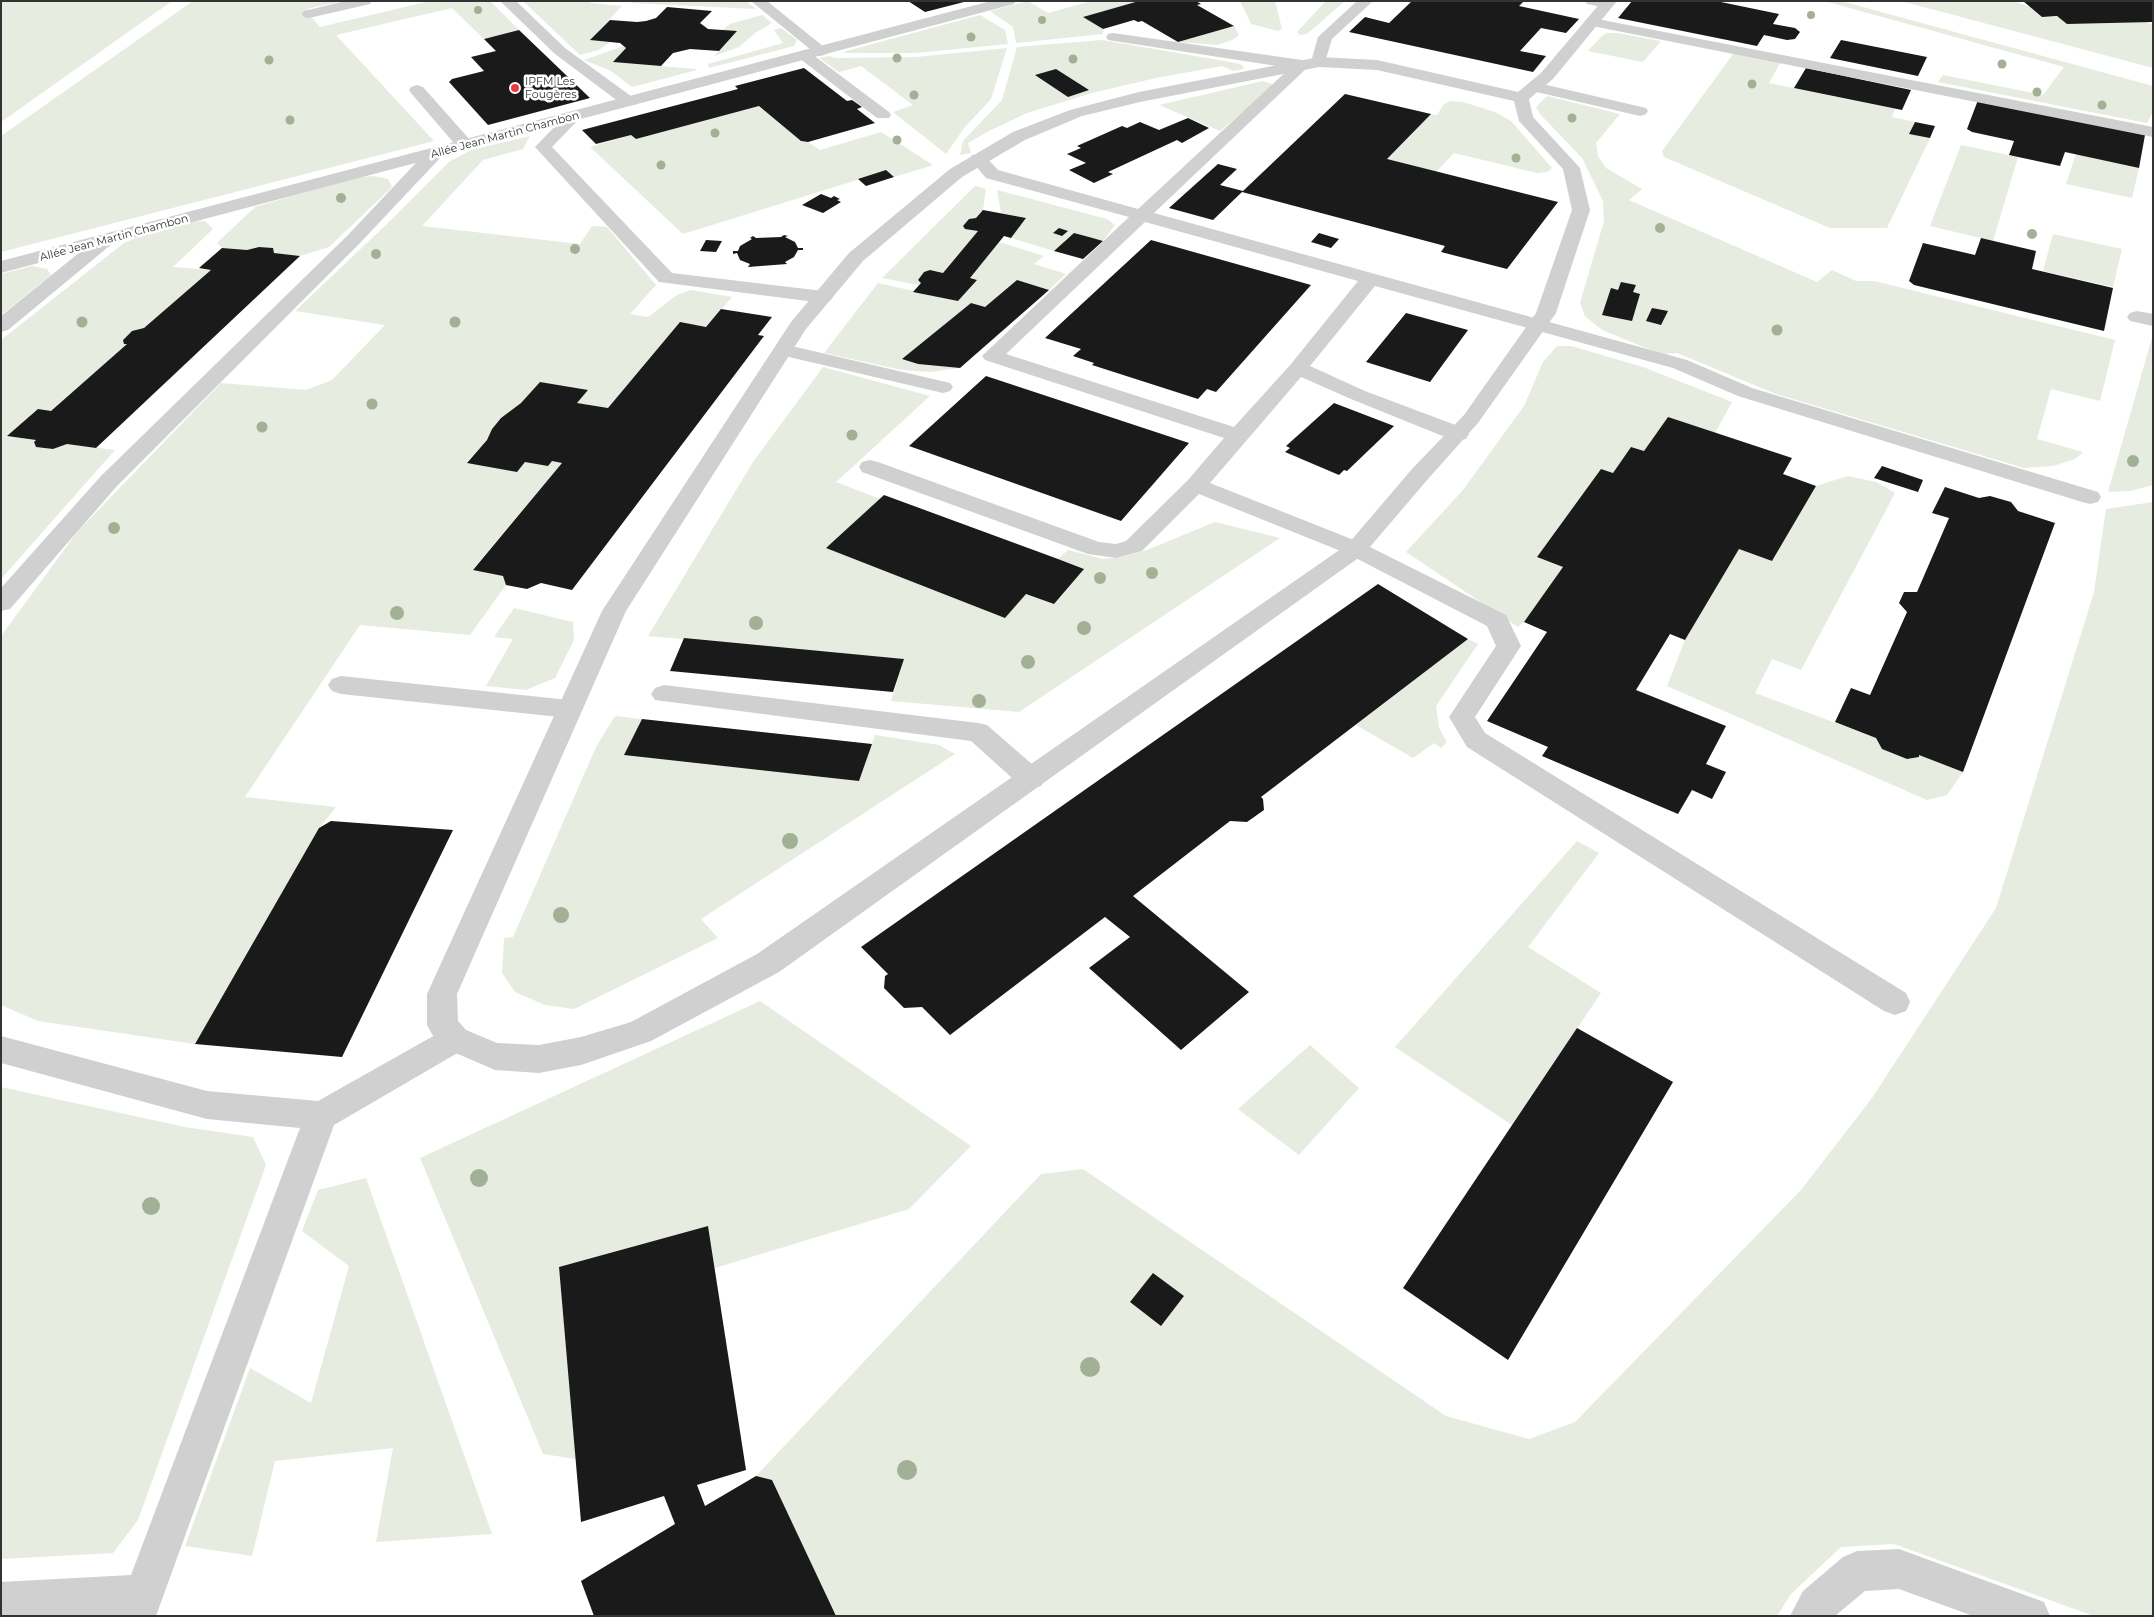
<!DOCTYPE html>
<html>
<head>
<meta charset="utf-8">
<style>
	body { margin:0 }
	#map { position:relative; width:2154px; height:1617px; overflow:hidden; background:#fff; font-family:Montserrat,sans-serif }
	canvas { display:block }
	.frame { position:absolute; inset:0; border:2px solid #333; pointer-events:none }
</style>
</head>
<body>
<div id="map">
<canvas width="2154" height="1617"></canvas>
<div class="frame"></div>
</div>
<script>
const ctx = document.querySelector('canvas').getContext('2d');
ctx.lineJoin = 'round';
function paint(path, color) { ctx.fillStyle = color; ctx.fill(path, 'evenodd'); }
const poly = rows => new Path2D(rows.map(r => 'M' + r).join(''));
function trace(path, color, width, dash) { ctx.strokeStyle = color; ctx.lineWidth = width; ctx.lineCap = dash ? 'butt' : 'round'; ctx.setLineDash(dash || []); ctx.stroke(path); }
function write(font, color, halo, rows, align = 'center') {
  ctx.font = font + ' Montserrat,sans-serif'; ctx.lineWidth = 5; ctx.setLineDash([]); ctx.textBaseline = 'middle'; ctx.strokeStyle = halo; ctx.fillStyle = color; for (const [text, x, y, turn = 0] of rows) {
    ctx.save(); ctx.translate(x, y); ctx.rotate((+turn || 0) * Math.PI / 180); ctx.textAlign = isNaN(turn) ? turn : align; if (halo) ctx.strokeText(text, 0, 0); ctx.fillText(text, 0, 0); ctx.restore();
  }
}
const green = poly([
	[1,1,172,1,1,122],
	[193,1,342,1,307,9,309,14,320,27,430,1,490,1,519,30,484,39,452,8,336,35,434,141,1,252,1,136],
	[523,1,592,1,590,3,622,6,590,40,610,42,599,50,580,55],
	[632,1,746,1,756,9,631,3],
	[1028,1,1048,13,1092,1,1139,1,1083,17,1103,29,1103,34,1016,43,1013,27,990,11],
	[1240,1,1275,1,1282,29,1278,31,1251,24],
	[1320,1,1345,1,1307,34,1300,35,1297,32,1325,2],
	[1824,1,1841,1,2153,86,2153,112,2147,123,1938,82,1943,75,2043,95,2064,67],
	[1901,1,2013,1,2030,7,2042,17,2058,17,2070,24,2146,22,2153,25,2153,68],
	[762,15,772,23,755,33,739,47,714,56,736,32,722,30,730,24],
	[980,15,1005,30,1008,44,916,53,846,53,843,52],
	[1234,26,1239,35,1232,40,1218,45,1178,42],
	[781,28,797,40,794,46,709,68,708,64,783,43,774,30],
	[1607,33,1617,33,1661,41,1643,62,1588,51,1602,36],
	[1102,40,1236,63,1242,65,1244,69,1233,71,1222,66,1156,78,1092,93,1027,113,989,131,968,143,971,153,960,155,963,141,1002,100,1017,47],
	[624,46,626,48,614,62,695,69,697,70,632,87,611,71,584,60],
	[1007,48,991,99,965,127,946,154,893,112,913,105,861,66,839,72,819,58,829,56,835,58,916,57],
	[1734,53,1780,63,1769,83,1895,109,1892,117,1915,122,1909,134,1930,138,1887,228,1830,228,1664,157,1662,151],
	[1263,81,1275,85,1220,131,1159,105],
	[1547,96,1620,114,1596,143,1598,156,1606,168,1642,189,1629,200,1817,282,1832,270,1856,281,1874,281,2115,340,2100,401,2051,389,2037,439,2083,452,2075,459,2053,466,2024,468,1776,394,1677,353,1661,354,1602,330,1585,316,1580,303,1604,221,1603,201,1582,158,1540,114,1536,107],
	[1451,101,1463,102,1495,112,1511,121,1552,168,1547,172,1537,173,1454,153,1436,172,1387,159,1431,114,1437,115,1444,104],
	[759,106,801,141,808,142,820,150,881,132,933,165,894,177,886,171,683,234,590,147,631,135,636,139],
	[530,136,523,149,483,160,422,226,580,244,592,226,607,227,656,285,630,314,648,317,677,295,691,290,732,297,706,327,679,323,608,408,577,403,587,390,540,382,521,403,501,418,492,429,487,440,467,462,517,472,525,462,552,461,562,463,473,569,503,576,506,585,470,635,360,625,245,797,336,807,319,828,195,1044,38,1021,1,1005,1,636,78,531,221,383,306,390,332,380,385,325,295,311,387,224,449,162,471,150],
	[1961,145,2018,157,1993,241,1930,226],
	[2076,154,2139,168,2132,198,2066,184],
	[374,176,388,179,392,187,329,247,300,256,274,253,273,248,259,247,247,250,222,248,217,243,255,207,352,178],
	[975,186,986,189,983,210,976,218,969,219,963,226,965,229,978,231,943,273,930,270,924,272,918,280,921,283,919,285,882,278],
	[997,190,1107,219,1115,225,1103,241,1074,233,1054,251,1011,238,1026,218,1001,213],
	[205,221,213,229,173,267,211,270,144,328,132,331,123,339,124,344,127,344,51,411,7,436,36,440,34,442,36,447,53,449,67,444,115,450,1,579,1,340,124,243,143,235,186,222],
	[2053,234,2122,249,2113,287,2043,271],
	[999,242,1044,256,1034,264,1066,274,1049,290,1017,280,985,307,971,303,903,359,918,364,960,368,931,372,902,370,824,353,878,283,958,301,977,280,970,278],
	[32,266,47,269,51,275,1,315,1,274],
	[2153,334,2153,485,2130,491,2108,492],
	[1557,346,1571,346,1643,367,1732,402,1715,433,1668,417,1644,451,1631,447,1613,473,1601,469,1537,557,1563,567,1524,622,1518,627,1406,552,1463,490,1524,406,1543,362],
	[823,367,930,396,836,482,880,499,827,548,1005,618,1026,594,1054,604,1084,569,1058,559,1068,550,1103,559,1121,557,1147,550,1215,522,1280,538,1019,712,891,701,904,659,648,636,753,462],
	[1848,476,1876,482,1895,493,1801,670,1772,659,1755,693,1876,738,1882,749,1907,759,1919,757,1919,755,1963,772,1947,795,1927,800,1667,686,1685,640,1739,549,1772,561,1816,486],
	[2153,502,2153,1616,2094,1616,1894,1544,1841,1547,1791,1594,1777,1616,836,1616,756,1476,1041,1174,1083,1169,1446,1416,1529,1439,1575,1422,1801,1190,1872,1098,1996,908,2094,592,2106,509],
	[514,608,573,622,574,640,555,678,526,690,486,686,513,639,494,637],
	[1468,639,1478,644,1436,706,1439,728,1447,742,1441,748,1434,743,1413,758,1356,725],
	[615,716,642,719,625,754,859,781,875,735,939,745,955,754,701,919,718,938,574,1009,545,1005,515,992,502,973,504,938,513,937,596,747],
	[1577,841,1599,853,1528,947,1601,993,1512,1125,1395,1047],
	[760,1001,971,1146,909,1209,715,1268,708,1226,559,1267,576,1459,543,1454,420,1158],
	[1310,1045,1359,1088,1299,1155,1238,1109],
	[1,1087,185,1127,253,1137,266,1165,138,1520,113,1553,1,1559],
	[366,1178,492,1534,376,1542,393,1448,275,1461,252,1556,185,1546,250,1368,311,1403,349,1266,302,1231,318,1190]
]);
const building = poly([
	[908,1,964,1,964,2,925,12],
	[1139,1,1196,1,1201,4,1197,5,1234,26,1178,42,1142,21,1138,22,1134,20,1103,29,1083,17],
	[1412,1,1524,1,1519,6,1579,19,1566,33,1541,28,1520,51,1546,56,1533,72,1349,32,1365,17,1389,23],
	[1632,1,1716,1,1779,14,1773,24,1795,28,1800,32,1795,39,1787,40,1764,35,1757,46,1618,18],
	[2023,1,2153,1,2153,22,2067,24,2057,16,2042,17],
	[667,7,712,11,700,23,708,29,737,31,719,51,690,49,673,53,661,66,613,62,626,48,620,43,590,40,610,20,637,22,646,21,656,18],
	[519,30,590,98,488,125,449,82,452,79,484,71,471,57,496,51,484,39],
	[1841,40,1927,57,1918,76,1830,58],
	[804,68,847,101,852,100,862,107,857,109,875,123,808,142,801,141,759,106,636,139,631,135,596,144,582,130,738,89,735,86],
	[1806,68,1911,90,1902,110,1794,88],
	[1056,69,1089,90,1068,97,1035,75],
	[1345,94,1431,114,1387,159,1558,202,1507,269,1441,252,1445,246,1242,192,1213,220,1169,208,1218,164,1237,169,1220,185,1243,191],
	[1978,100,2145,135,2139,168,2065,152,2060,166,2009,155,2014,141,1972,132,1967,129],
	[1188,118,1209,128,1182,143,1177,140,1108,172,1113,174,1094,183,1069,170,1086,163,1067,154,1081,148,1077,146,1122,126,1127,128,1140,122,1159,130],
	[1915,122,1935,126,1930,138,1909,134],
	[886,170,894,177,866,186,858,179],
	[821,194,831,198,834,196,840,199,837,200,841,202,823,213,802,205],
	[983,210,1026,218,1011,238,1004,236,970,278,977,280,958,301,913,292,921,283,918,280,924,272,930,270,943,273,978,231,965,229,963,226,969,219,976,218],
	[1059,228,1068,231,1062,236,1053,233],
	[1074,233,1089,237,1103,241,1083,259,1054,251],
	[1319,233,1339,239,1331,248,1311,242],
	[784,235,788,236,785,237,795,242,798,248,803,248,803,250,798,250,794,257,785,262,787,264,748,267,750,264,740,260,737,253,733,254,733,251,738,251,740,246,752,239,750,238,753,236,756,238,781,237],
	[1981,238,2036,251,2032,269,2113,288,2104,331,1914,285,1909,281,1923,243,1975,255],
	[706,240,722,241,716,252,700,251],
	[1151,240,1311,285,1216,392,1207,389,1198,399,1092,365,1094,363,1073,356,1081,349,1045,338],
	[259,247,273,248,274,253,300,256,96,448,67,444,53,449,36,447,34,442,36,440,7,436,38,409,51,411,127,344,124,344,123,340,132,331,144,328,211,270,199,268,222,248,247,250],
	[1017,280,1049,290,960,368,918,364,902,359,971,303,985,307],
	[1621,282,1636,285,1633,292,1640,294,1632,321,1602,315,1611,288,1618,290],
	[1652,308,1668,311,1661,325,1646,321],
	[721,309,772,317,758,335,764,336,572,590,541,583,527,589,506,585,503,576,473,570,562,463,552,461,548,466,525,462,517,472,467,463,487,440,492,429,501,418,521,403,540,382,588,390,577,403,608,408,680,322,706,327],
	[1406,313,1468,330,1430,382,1366,362],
	[986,376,1189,443,1121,521,909,446],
	[1334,403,1394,426,1347,471,1344,470,1339,475,1285,452,1290,448,1286,446],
	[1668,417,1792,458,1783,474,1816,486,1772,561,1739,549,1685,640,1670,634,1636,690,1726,726,1706,764,1726,772,1712,799,1692,790,1678,814,1542,756,1548,747,1487,721,1547,632,1524,622,1563,567,1537,557,1601,469,1613,473,1631,447,1644,451],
	[1882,466,1923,480,1918,492,1874,478],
	[1945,487,1979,498,1990,496,2011,502,2018,511,2055,523,1963,772,1919,755,1919,757,1907,759,1882,749,1876,738,1835,722,1851,688,1870,695,1907,612,1899,603,1904,592,1917,592,1949,518,1932,513],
	[884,495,1058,559,1084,569,1054,604,1026,594,1005,618,826,548],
	[1378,584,1468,639,1261,797,1263,799,1264,810,1247,822,1230,821,1133,896,1249,992,1181,1050,1089,968,1130,937,1105,917,950,1035,922,1007,904,1008,884,988,885,976,888,974,861,947],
	[684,638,904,659,893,692,670,671],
	[642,719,872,744,859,781,624,755],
	[331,821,453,830,342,1057,195,1044,319,828],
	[1577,1028,1673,1082,1508,1360,1403,1288],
	[708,1226,746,1470,697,1485,705,1506,756,1476,772,1480,836,1616,594,1616,581,1581,675,1524,664,1496,581,1522,559,1267],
	[1153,1273,1184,1296,1161,1326,1130,1302]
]);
const service = poly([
	[345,1,372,1,370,4,309,18,304,17,302,14,304,11,345,1],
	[500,1,516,1,565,48,635,99,637,102,635,105,623,105,555,54,500,1],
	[751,1,767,1,829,51,826,54,821,56,816,54,751,1],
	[1357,1,1373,1,1332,39,1324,65,1314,65,1311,62,1318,37,1357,1],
	[1585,1,1612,1,1614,4,1612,7,1607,8,1587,4,1585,1],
	[1592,18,2153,127,2153,137,1587,25,1585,22,1587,19,1592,18],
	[1113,33,1302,60,1307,62,1310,65,1154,213,1687,360,1752,388,2098,492,2101,497,2098,502,2090,504,2082,502,1738,396,1673,368,1375,286,1310,366,1365,391,1466,429,1469,434,1466,439,1458,440,1450,439,1351,399,1301,377,1210,483,1364,544,1506,615,1521,646,1475,717,1485,733,1906,993,1910,1002,1906,1011,1895,1015,1884,1011,1467,747,1449,717,1496,646,1487,626,1348,554,1199,494,1142,551,1116,558,1088,554,862,472,859,467,862,462,870,460,878,462,1099,542,1116,544,1126,541,1188,480,1224,438,985,360,982,356,1129,217,986,178,970,159,972,155,984,155,998,170,1138,209,1290,68,1108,40,1106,37,1108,34,1113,33],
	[1145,222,1358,281,1291,364,1234,427,1006,354,1145,222],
	[804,50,809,52,889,112,891,115,889,118,877,118,799,58,796,55,799,52,804,50],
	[1534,82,1646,108,1648,111,1646,114,1640,116,1528,90,1526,87,1528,84,1534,82],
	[417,85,423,87,471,141,473,145,471,149,459,149,411,93,409,90,411,87,417,85],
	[573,112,579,114,581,117,552,147,672,273,823,291,830,293,833,297,830,301,823,303,659,282,535,147,567,114,573,112],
	[435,148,441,149,443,153,441,157,360,243,117,486,10,609,1,611,1,588,101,476,348,235,429,149,435,148],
	[107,234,113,235,116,239,113,243,8,330,1,332,1,316,101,235,107,234],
	[2137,311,2153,314,2153,326,2130,321,2127,317,2130,313,2137,311],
	[783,344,950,383,953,387,950,391,943,393,776,354,773,350,776,346,783,344],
	[341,676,569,700,578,702,582,709,578,716,569,718,341,694,332,691,328,685,332,679,341,676],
	[664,685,978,723,987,725,1041,772,1045,779,1041,786,1031,789,1021,786,971,741,655,700,651,694,655,688,664,685],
	[455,1026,466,1030,471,1039,466,1048,334,1125,156,1616,1,1616,1,1582,131,1575,300,1128,207,1119,1,1063,1,1036,207,1091,318,1101,444,1030,455,1026],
	[1899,1549,2044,1602,2050,1616,1973,1616,1899,1589,1865,1591,1835,1616,1790,1616,1803,1591,1843,1557,1857,1551,1899,1549]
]);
const minor = poly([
	[991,1,1016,1,1014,4,1,273,1,261,991,1],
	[1602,1,1617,1,1553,79,1529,99,1533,117,1580,168,1590,210,1556,313,1478,423,1428,479,1364,554,779,972,651,1041,581,1065,539,1073,495,1070,444,1048,432,1034,427,1025,427,994,602,611,791,322,849,253,950,169,1013,132,1070,110,1139,92,1319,57,1377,60,1518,92,1541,73,1602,1],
	[1319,67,1377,70,1514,101,1519,121,1563,169,1572,210,1536,313,1464,415,1412,469,1348,544,757,954,631,1022,581,1037,539,1045,497,1043,466,1030,458,1021,457,994,626,611,806,329,863,261,962,177,1025,140,1082,116,1140,102,1319,67]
]);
const trees = [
	[478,10,4],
	[1811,15,4],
	[1042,20,4],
	[971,37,4.5],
	[897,58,4.5],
	[1073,59,4.5],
	[269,60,4.5],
	[2002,64,4.5],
	[1752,84,4.5],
	[2037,92,4.5],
	[914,95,4.5],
	[2102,105,4.5],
	[1572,118,4.5],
	[290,120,4.5],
	[715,133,4.5],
	[897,140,4.5],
	[1516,158,4.5],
	[661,165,4.5],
	[341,198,5],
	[1660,228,5],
	[2032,234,5],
	[575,249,5],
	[376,254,5],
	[82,322,5.5],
	[455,322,5.5],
	[1777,330,5.5],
	[372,404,5.5],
	[262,427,5.5],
	[852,435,5.5],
	[2133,461,6],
	[114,528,6],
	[1152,573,6],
	[1100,578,6],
	[397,613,7],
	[756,623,7],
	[1084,628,7],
	[1028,662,7],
	[979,701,7],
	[790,841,8],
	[561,915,8],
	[479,1178,9],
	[151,1206,9],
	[1090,1367,10],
	[907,1470,10]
];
const markers = [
	[515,88,5,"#e63946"]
];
const farPoinames = [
	["IPFM Les",525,82],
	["Fougères",525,95]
];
const farStreetnames = [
	["Allée Jean Martin Chambon",505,135,-15],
	["Allée Jean Martin Chambon",114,238,-15]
];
paint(green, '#e6ecdf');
paint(building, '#1a1a1a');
paint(service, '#d0d0d0');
paint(minor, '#d0d0d0');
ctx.fillStyle = '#a2b095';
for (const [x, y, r] of trees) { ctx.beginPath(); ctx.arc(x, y, r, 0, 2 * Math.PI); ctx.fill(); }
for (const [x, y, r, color] of markers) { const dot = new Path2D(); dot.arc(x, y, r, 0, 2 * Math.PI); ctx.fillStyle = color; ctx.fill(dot); trace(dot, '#fff', 2); }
write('11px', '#333', '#fff', farPoinames, 'left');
write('11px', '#333', '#fff', farStreetnames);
</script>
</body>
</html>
